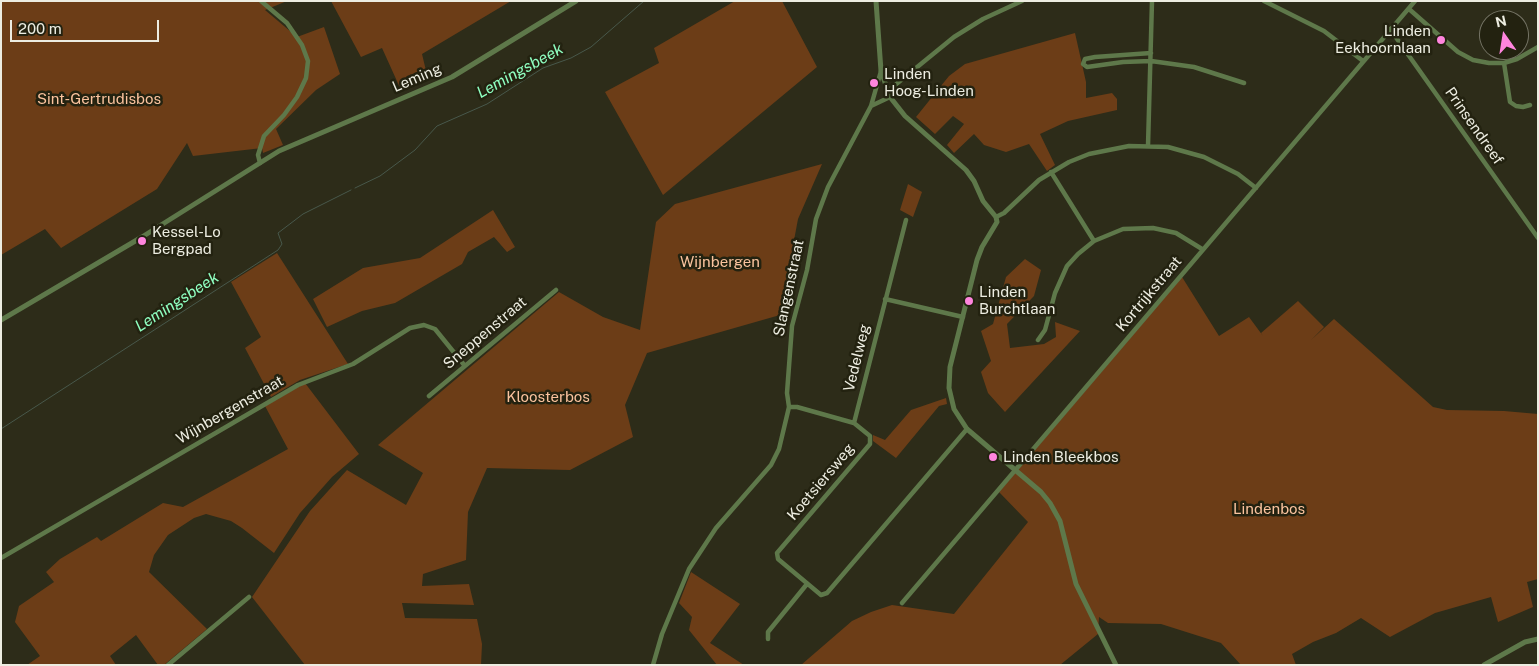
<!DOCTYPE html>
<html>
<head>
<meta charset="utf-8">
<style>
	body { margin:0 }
	#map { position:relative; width:1539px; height:666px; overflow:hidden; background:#2d2c19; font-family:"Public Sans",sans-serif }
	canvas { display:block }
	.frame { position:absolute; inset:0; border:2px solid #edede1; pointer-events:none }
	.north { position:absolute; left:1479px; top:10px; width:50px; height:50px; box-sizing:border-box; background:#232210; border:1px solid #747364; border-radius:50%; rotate:347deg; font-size:14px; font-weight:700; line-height:20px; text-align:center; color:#edede1 }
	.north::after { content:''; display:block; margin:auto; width:18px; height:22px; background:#ff85de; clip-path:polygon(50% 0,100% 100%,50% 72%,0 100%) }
	.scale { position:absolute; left:10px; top:20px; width:149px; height:22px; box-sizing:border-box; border:2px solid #edede1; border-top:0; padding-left:6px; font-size:15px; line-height:18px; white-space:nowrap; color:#edede1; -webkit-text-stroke:4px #232210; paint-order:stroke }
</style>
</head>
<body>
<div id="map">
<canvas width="1539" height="666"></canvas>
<div class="frame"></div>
<div class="north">N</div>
<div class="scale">200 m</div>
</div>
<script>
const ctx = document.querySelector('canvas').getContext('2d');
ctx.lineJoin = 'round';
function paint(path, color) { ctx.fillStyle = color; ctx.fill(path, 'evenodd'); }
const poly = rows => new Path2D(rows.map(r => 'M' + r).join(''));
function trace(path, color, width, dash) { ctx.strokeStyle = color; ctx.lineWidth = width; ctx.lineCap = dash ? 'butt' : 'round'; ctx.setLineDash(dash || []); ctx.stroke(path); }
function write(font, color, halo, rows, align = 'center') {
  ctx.font = font + ' "Public Sans",sans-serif'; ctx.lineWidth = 5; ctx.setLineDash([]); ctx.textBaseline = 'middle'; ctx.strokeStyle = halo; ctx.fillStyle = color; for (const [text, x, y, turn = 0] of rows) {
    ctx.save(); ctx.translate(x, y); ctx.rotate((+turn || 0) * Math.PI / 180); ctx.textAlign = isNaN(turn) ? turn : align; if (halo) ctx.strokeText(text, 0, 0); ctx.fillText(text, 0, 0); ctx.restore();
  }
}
const green = poly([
	[1,1,287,1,265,10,297,37,324,27,340,74,316,90,276,129,283,145,263,153,262,148,193,156,187,143,157,189,61,248,45,229,1,255],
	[331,1,511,1,422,54,428,79,401,90,382,48,361,57],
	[735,1,782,1,817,67,663,195,605,92,659,63,654,48],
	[1075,33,1086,82,1086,98,1112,93,1117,99,1117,110,1068,121,1040,134,1055,165,1047,171,1029,144,1006,152,984,145,974,134,954,153,947,145,964,124,953,116,935,134,916,117,949,76,965,64],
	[822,164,798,219,780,315,647,353,625,405,633,437,570,470,487,468,468,512,466,560,423,574,422,586,469,584,474,605,402,603,405,618,477,619,482,644,481,665,305,665,252,597,310,511,347,470,406,505,423,473,378,445,559,292,603,317,640,330,656,222,675,204],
	[908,184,922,192,913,217,900,210],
	[493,210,515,247,507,252,494,237,468,252,462,264,395,303,362,311,327,327,313,299,363,268,420,258],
	[277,253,348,364,300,380,271,397,245,348,261,337,231,282],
	[1025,259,1041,270,1034,296,1007,324,1010,348,1044,344,1056,337,1055,322,1080,331,1005,412,988,393,981,372,991,361,981,331,993,324,1006,277],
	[1182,277,1219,336,1249,317,1263,336,1261,333,1298,301,1324,327,1311,340,1334,319,1433,407,1447,410,1504,411,1538,414,1538,579,1527,582,1533,607,1498,622,1491,597,1435,613,1390,637,1361,618,1336,633,1313,642,1292,654,1296,665,1241,665,1221,643,1161,624,1108,623,1099,617,1098,634,1060,665,801,665,852,621,871,612,892,605,954,614,1028,522,999,492],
	[305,383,359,454,332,477,300,513,274,553,242,528,231,521,206,514,194,518,168,535,154,555,149,572,207,629,164,665,158,665,136,635,110,656,116,665,27,665,40,656,15,622,19,606,54,582,46,572,60,559,97,537,101,541,163,503,183,507,288,449,265,406],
	[946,398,947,404,939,406,896,458,873,441,873,435,885,440,911,410],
	[691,572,740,604,710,643,744,665,717,665,689,630,692,617,679,603]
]);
const stream = poly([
	[355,188,380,176,415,150,437,126,487,104,543,68,571,58,591,47,644,1],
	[1,429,278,250,282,244,278,233,303,214,351,190]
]);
const minor = poly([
	[1264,1,1324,31,1363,61],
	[1409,9,1458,52,1473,60,1489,63,1504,63,1517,59,1538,47],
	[1390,29,1538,238],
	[1151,53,1095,57,1085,59,1083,64,1087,67,1123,62,1151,61,1194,67,1244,83],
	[1504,63,1510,102,1516,106,1523,107,1530,105],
	[889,90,954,37,983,19,1022,1],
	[871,106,890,97],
	[1148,146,1152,1],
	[260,163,258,155,264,136,284,115,297,97,306,78,308,61,302,45,287,23,261,1],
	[1051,172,1094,241],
	[996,217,1004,213,1039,180,1069,162,1089,154,1129,146,1168,147,1204,157,1238,174,1256,188],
	[885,299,963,317],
	[1038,340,1045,330,1055,293,1067,266,1078,254,1094,241,1123,229,1153,228,1176,233,1202,249],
	[429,396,556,290],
	[789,407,797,407,854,423,870,436,870,444,777,553,778,559,821,595,827,593,967,429],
	[854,423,906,220],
	[1,558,298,385,353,364,410,328,424,325,435,329,465,366],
	[902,603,1415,1],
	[768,639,768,632,807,584],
	[168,665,249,597],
	[653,665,662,634,689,569,716,528,771,465,779,449,789,407,787,393,792,326,807,270,816,219,828,187,871,106,881,71]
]);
const tertiary = poly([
	[876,1,881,71,890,97,905,116,966,170,974,181,983,201,996,217,997,222,982,247,977,260,950,367,949,388,954,409,967,429,1041,492,1050,503,1060,521,1076,584,1116,665],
	[1,320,142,237,279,151,452,77,576,1],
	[1484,665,1525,642,1538,639]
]);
const markers = [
	[1441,40,5,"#ff85de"],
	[874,83,5,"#ff85de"],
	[142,241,5,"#ff85de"],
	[969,301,5,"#ff85de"],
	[993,457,5,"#ff85de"]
];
const poiNames = [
	["Linden",1431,31,"right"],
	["Eekhoornlaan",1431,48,"right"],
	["Linden",884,74],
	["Hoog-Linden",884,91],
	["Kessel-Lo",152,232],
	["Bergpad",152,249],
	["Linden",979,292],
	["Burchtlaan",979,309],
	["Linden Bleekbos",1003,457]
];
const streetNames = [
	["Leming",417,78,-23],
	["Prinsendreef",1474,126,55],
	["Slangenstraat",789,288,-78],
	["Kortrijkstraat",1149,294,-50],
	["Sneppenstraat",485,333,-40],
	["Vedelweg",857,358,-76],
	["Wijnbergenstraat",230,410,-30],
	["Koetsiersweg",821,482,-50]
];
const parkNames = [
	["Sint-Gertrudisbos",99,99],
	["Wijnbergen",720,262],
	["Kloosterbos",548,397],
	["Lindenbos",1269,509]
];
const waterNames = [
	["Lemingsbeek",520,71,-29],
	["Lemingsbeek",177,302,-33]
];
paint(green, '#6c3d17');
trace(stream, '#48584b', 1);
trace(minor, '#5e784a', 4.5);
trace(tertiary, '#5e784a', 5);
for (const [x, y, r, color] of markers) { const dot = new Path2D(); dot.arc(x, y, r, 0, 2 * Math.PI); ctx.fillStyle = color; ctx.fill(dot); trace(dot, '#232210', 2); }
write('15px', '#edede1', '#232210', poiNames, 'left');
write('15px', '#edede1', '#232210', streetNames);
write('15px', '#fbc39e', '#232210', parkNames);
write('italic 16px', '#8fffc1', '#232210', waterNames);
</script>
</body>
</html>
